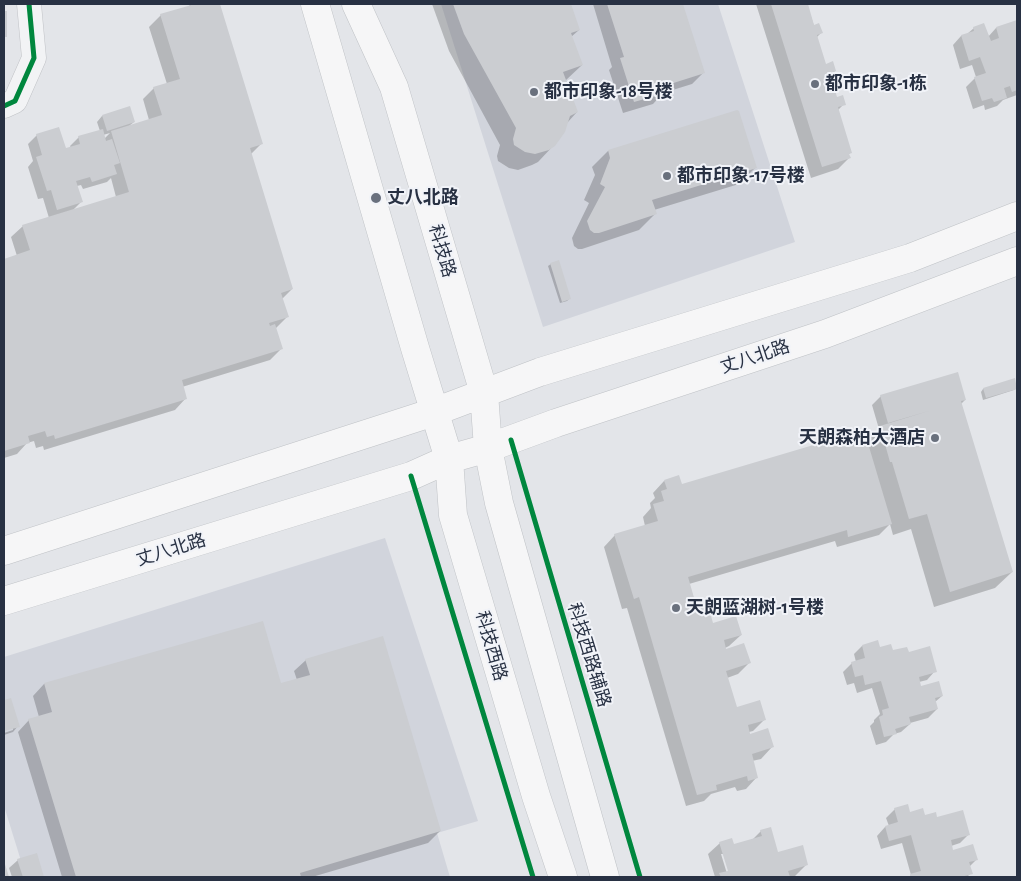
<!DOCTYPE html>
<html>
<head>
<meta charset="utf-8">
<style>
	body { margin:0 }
	#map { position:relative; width:1021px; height:881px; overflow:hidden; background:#e3e5e9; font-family:"Alegreya Sans",sans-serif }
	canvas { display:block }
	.frame { position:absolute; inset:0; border:5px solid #283143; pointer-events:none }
</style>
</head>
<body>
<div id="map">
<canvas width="1021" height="881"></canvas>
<div class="frame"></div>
</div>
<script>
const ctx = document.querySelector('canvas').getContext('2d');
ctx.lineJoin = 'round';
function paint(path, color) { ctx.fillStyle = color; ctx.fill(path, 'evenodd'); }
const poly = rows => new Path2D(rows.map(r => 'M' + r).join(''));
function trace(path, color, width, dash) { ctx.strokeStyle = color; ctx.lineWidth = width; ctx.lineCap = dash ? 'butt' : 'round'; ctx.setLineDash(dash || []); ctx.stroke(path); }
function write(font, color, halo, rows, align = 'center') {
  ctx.font = font + ' "Alegreya Sans","Noto Sans SC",sans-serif'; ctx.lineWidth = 4; ctx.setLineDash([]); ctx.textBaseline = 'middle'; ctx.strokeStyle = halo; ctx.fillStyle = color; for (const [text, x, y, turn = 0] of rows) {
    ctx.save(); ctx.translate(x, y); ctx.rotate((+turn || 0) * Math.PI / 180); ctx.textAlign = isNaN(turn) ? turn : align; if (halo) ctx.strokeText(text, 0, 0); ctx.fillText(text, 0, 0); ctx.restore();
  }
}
const built = poly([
	[441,4,718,4,795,242,543,327],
	[385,538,478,821,437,833,450,877,26,877,4,806,4,657]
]);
const shadow = poly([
	[189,4,219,4,262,143,251,154,292,289,282,299,287,317,275,329,281,349,270,360,182,387,186,398,175,410,44,450,43,446,36,448,34,441,27,443,17,454,4,458,4,260,17,256,11,237,23,226,49,218,43,198,38,199,28,167,33,161,28,144,37,135,65,150,71,148,70,146,79,137,100,131,97,122,102,116,134,122,129,126,149,120,143,99,154,88,167,84,149,27,161,15,190,7],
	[110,133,104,139,103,135],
	[111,178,116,197,72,211,81,202,77,186,81,185,83,189,107,182],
	[432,4,570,4,579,30,571,37,582,65,565,81,577,112,567,123,554,145,538,162,532,165,518,170,509,168,498,161,497,156,500,145,449,51],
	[593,4,682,4,703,73,692,84,663,93,653,104,623,113,609,70,612,67],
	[756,4,807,4,814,26,821,33,817,37,825,65,835,71,829,77,836,99,844,104,837,111,850,153,848,155,849,158,838,169,811,178],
	[1017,21,1017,95,1003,100,997,106,985,110,984,105,973,109,966,87,976,77,972,65,960,69,953,45,961,36,967,34,974,28,988,37,996,28],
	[608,151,755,168,739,184,654,210,655,214,639,230,582,249,578,249,574,246,572,238,589,203,584,200,595,175,592,167],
	[551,264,570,298,567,301,560,303,548,266],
	[1014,380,1017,388,1014,390,983,400,981,392,983,389],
	[881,396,965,400,961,404,1012,572,995,588,934,607,911,529,893,535,890,524,879,535,837,547,835,541,689,584,694,602,712,624,741,635,729,646,725,648,726,650,749,663,738,674,727,678,736,709,765,719,753,731,749,732,750,735,772,747,761,759,752,761,757,777,746,789,737,791,735,787,711,794,704,801,686,806,627,608,622,609,604,547,615,535,645,526,643,517,651,508,650,503,655,498,653,493,664,481,681,486,866,441,879,429,872,405],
	[262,623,280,684,297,680,294,671,306,660,440,831,428,843,312,877,62,877,18,732,29,720,39,717,33,696,44,684],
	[862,646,893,652,908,653,935,671,927,680,919,682,920,688,942,696,935,702,937,709,928,718,910,723,910,724,901,732,894,734,886,742,876,745,870,726,874,722,874,720,880,714,872,688,857,693,854,683,847,685,843,672,852,663,856,662,854,654],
	[10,700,18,726,13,732,4,735,4,733,13,730,13,727,4,730,4,702],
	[895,809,909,813,936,818,969,834,960,843,951,846,952,851,976,860,969,867,971,873,967,877,909,877,911,875,902,843,881,849,877,836,885,827,889,826,886,818],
	[761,831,777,853,807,864,795,876,791,877,729,877,731,877,724,854,721,854,728,877,715,877,708,854,720,843,733,845,752,840],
	[36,855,43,877,12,877,9,868,18,860]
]);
const building = poly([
	[195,4,220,4,263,144,250,148,293,289,281,293,289,317,269,323,270,326,275,324,283,349,182,380,187,399,55,439,54,435,47,437,45,431,28,436,30,443,4,451,4,259,30,250,22,225,129,192,111,131,162,115,153,87,180,79,160,14],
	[453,4,571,4,580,30,571,33,583,65,563,72,578,112,570,116,565,132,555,146,549,150,535,154,525,152,514,145,513,139,516,128,464,34],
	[607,4,683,4,705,73,664,86,666,93,634,102,620,58,624,57],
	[771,4,808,4,814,25,819,23,823,33,817,35,826,64,833,61,836,71,830,73,837,97,843,95,846,105,838,107,852,153,849,154,851,158,822,167],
	[4,11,7,11,7,37,4,37],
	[1017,20,1017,90,1012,92,1010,86,1004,88,1007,98,994,102,992,98,982,101,974,77,986,73,980,57,969,61,961,35,974,31,973,27,984,23,991,41,999,38,996,27],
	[130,106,135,122,107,131,102,115],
	[737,110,739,111,757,168,652,200,657,214,599,233,594,233,590,230,587,221,605,187,600,184,610,158,608,150],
	[59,127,66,148,80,144,78,136,103,129,106,141,112,139,120,163,114,165,117,174,92,182,90,177,76,181,83,202,57,210,51,190,47,191,36,157,42,155,36,134],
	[559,260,571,299,562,302,550,263],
	[958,372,966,400,961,401,1013,572,950,592,927,514,909,519,892,462,890,462,880,426,932,410,888,423,880,395],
	[1015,378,1017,389,986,398,983,388],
	[864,430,892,524,848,537,847,530,688,577,695,601,706,598,713,623,736,616,742,635,724,640,726,649,744,643,751,663,726,671,737,707,760,700,766,720,748,725,750,734,768,728,774,747,752,754,758,778,748,781,747,776,716,785,717,790,697,795,639,597,634,599,614,534,658,521,653,504,664,501,661,491,667,489,664,480,679,475,682,484],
	[263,621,281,683,310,675,305,659,383,636,441,831,300,873,301,877,76,877,28,719,52,712,44,683],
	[878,640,880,647,891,644,893,650,907,647,909,652,930,646,937,672,919,677,921,686,939,681,943,696,935,698,938,709,909,717,911,724,895,729,897,734,884,737,879,717,883,715,882,710,889,708,881,681,865,685,863,675,855,677,851,662,865,658,862,645],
	[11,698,20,727,4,731,4,700],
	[908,804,910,812,923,808,925,815,936,812,937,817,963,810,970,835,951,840,953,850,973,844,978,860,969,862,973,874,960,877,911,877,910,874,921,871,911,835,889,841,885,826,898,822,894,808],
	[771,827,778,852,803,845,808,865,788,871,790,877,721,877,719,873,728,871,719,842,732,838,734,844,762,836,760,830],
	[37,853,44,877,23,877,17,859],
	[4,861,9,877,4,877]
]);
const minor = poly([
	[4,106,15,101,34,58,29,4]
]);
const primary = poly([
	[315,4,415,348,449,459,453,515,536,796,563,877],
	[356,4,394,87,484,393,488,448,499,503,605,877],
	[4,551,434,412,540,372,910,258,1017,216],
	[4,601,411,476,449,459,488,448,556,423,825,334,1017,261]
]);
const cycleway = poly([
	[4,106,15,101,34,58,29,4],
	[511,440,640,877],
	[411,476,533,877]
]);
const markers = [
	[815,84,5,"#69707d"],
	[534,92,5,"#69707d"],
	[667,176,5,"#69707d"],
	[376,198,6,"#69707d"],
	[935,438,5,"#69707d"],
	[676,608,5,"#69707d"]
];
const poiNames = [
	["都市印象-1栋",825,84],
	["都市印象-18号楼",544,92],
	["都市印象-17号楼",677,176],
	["丈八北路",387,198],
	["天朗森柏大酒店",925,438,"right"],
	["天朗蓝湖树-1号楼",686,608]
];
const streetNames = [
	["科技路",442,251,74],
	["丈八北路",755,357,-18],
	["丈八北路",171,550,-17],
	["科技西路",491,646,74],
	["科技西路辅路",589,655,73]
];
paint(built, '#d1d4dc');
paint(shadow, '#0003');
paint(building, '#cbcdd1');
trace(minor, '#c1c3c7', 25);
trace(primary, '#bfc2c6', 29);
trace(minor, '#f2f3f5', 24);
trace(primary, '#f6f6f7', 28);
trace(cycleway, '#00873e', 5);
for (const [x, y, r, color] of markers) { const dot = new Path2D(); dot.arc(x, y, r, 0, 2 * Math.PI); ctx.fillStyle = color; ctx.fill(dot); trace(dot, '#f1f3f8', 2); }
write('bold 18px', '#283143', '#f1f3f8', poiNames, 'left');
write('18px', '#283143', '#f1f3f8', streetNames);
</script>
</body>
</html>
